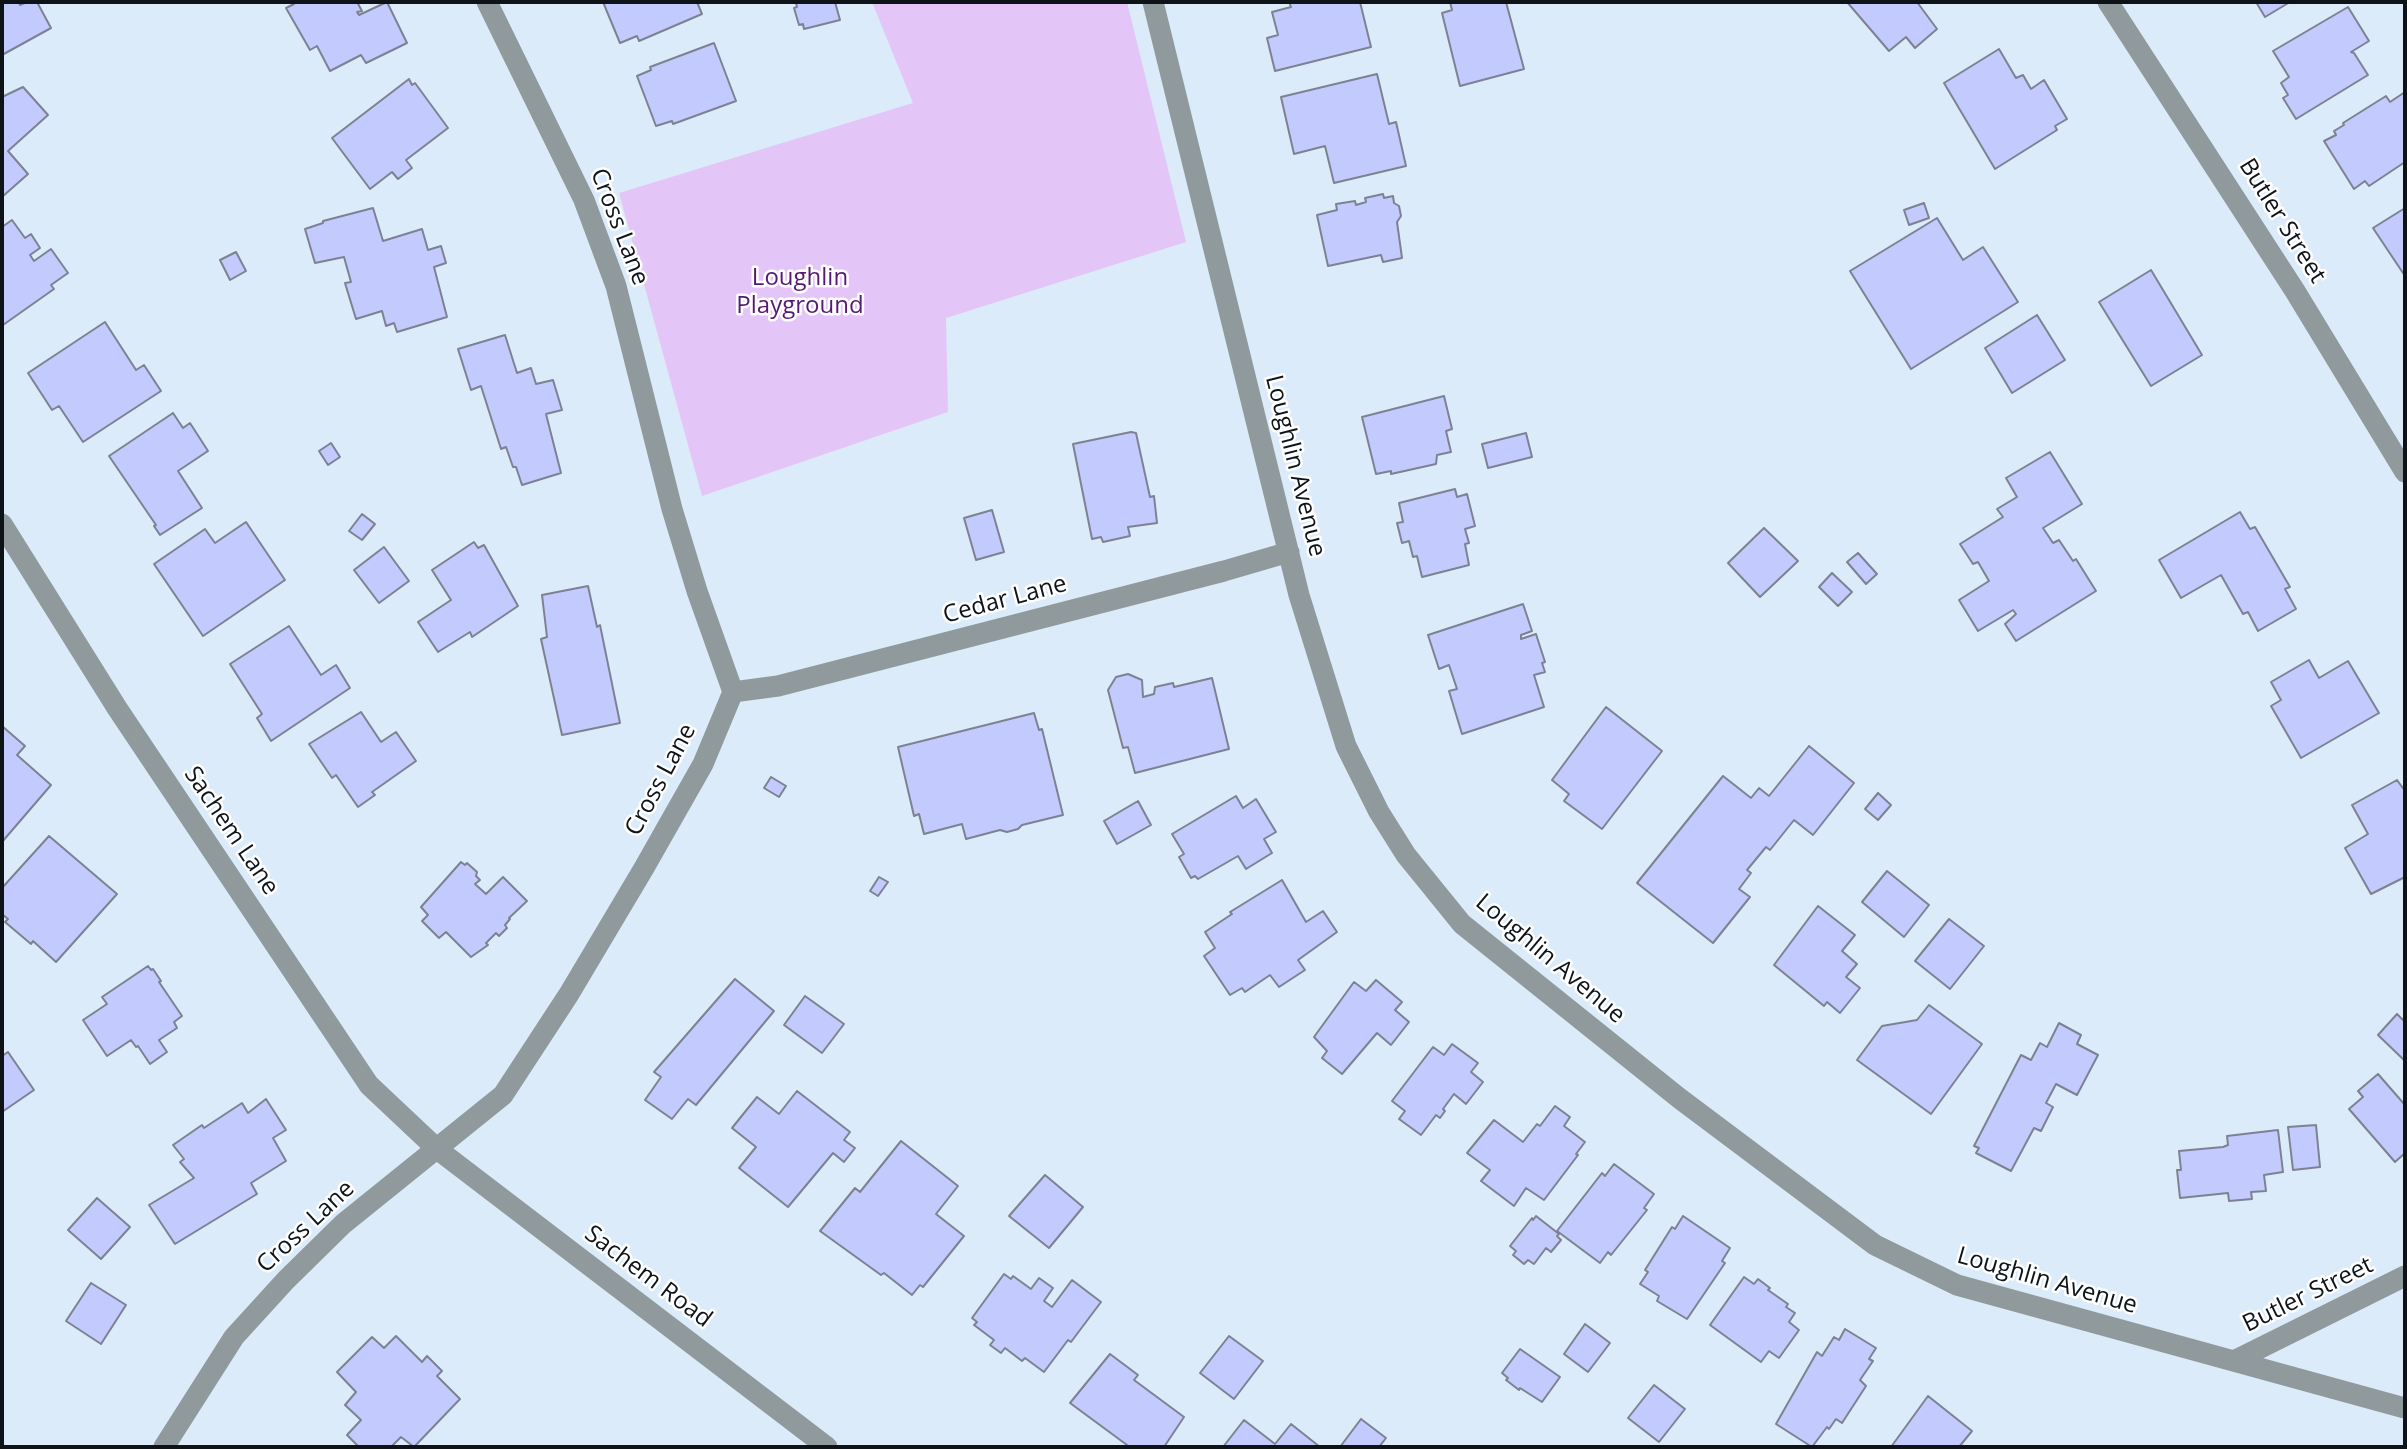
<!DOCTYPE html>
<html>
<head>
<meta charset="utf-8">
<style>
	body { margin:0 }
	#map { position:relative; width:2407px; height:1449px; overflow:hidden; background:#dbebf9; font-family:"Open Sans",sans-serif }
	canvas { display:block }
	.frame { position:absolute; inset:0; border:4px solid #0d1317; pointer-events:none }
</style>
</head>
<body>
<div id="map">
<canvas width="2407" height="1449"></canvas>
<div class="frame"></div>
</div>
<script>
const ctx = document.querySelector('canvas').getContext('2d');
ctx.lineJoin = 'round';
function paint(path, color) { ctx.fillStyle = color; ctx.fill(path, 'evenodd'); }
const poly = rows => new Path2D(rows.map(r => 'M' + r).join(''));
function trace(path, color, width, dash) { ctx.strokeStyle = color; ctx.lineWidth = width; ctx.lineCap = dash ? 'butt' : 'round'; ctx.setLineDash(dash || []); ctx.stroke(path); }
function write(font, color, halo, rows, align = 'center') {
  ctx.font = font + ' "Open Sans",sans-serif'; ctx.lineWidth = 5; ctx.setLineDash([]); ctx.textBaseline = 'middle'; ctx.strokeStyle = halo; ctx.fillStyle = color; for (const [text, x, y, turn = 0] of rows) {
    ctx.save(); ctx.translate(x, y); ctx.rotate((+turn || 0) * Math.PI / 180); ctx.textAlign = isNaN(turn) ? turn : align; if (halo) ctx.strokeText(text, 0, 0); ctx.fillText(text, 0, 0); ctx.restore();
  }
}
const green = poly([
	[872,2,1127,2,1186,242,946,318,948,412,702,496,619,193,913,103]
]);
const building = poly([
	[2,2,19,2,20,5,27,2,37,2,51,28,2,55,2,2],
	[293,2,357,2,362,11,357,12,359,15,387,2,407,43,366,63,361,55,330,71,317,46,310,50,286,8,294,4,293,2],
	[603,2,697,2,702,14,639,41,637,36,620,43,603,2],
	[835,2,840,20,804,29,803,24,799,25,794,8,797,7,796,3,835,2],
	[1289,2,1360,2,1371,47,1275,71,1267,38,1278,35,1272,12,1291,7,1289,2],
	[1450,2,1506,2,1524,69,1460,86,1442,13,1452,10,1450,2],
	[1847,2,1917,2,1937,29,1915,48,1906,37,1889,51,1847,2],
	[2256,2,2290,2,2265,17,2256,2],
	[2348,7,2369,41,2351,52,2354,53,2368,75,2296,119,2283,98,2288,95,2281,83,2289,77,2273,51,2348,7],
	[714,43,736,101,673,124,672,121,656,126,637,76,651,70,650,67,714,43],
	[1999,49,2016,78,2023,75,2031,89,2044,80,2067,119,2055,126,2057,130,1995,169,1944,83,1999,49],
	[1377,74,1389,124,1396,122,1406,166,1334,183,1325,146,1294,154,1281,97,1377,74],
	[409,79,412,85,415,83,448,128,406,160,412,168,398,179,392,172,370,189,332,138,409,79],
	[23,87,48,115,8,151,28,174,2,197,2,97,23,87],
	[2405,92,2405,162,2369,186,2365,181,2354,189,2324,141,2336,135,2334,131,2344,125,2343,123,2386,96,2390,102,2405,92],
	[1383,194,1384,198,1393,196,1394,203,1399,206,1401,216,1397,222,1402,258,1383,262,1381,255,1328,266,1317,215,1337,210,1336,204,1355,201,1356,205,1366,202,1365,198,1383,194],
	[1924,203,1929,218,1909,225,1904,210,1924,203],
	[373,208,383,241,422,229,428,250,441,246,446,263,434,267,447,317,397,332,394,323,386,326,382,311,356,319,345,283,351,282,344,257,315,263,305,229,323,223,323,221,373,208],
	[2405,208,2405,276,2373,228,2405,208],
	[1937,218,1963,260,1983,247,2018,302,1911,369,1850,271,1937,218],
	[12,220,25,238,31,234,40,248,30,255,34,261,51,249,68,273,51,285,54,289,3,325,2,227,12,220],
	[236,252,246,271,230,280,220,260,236,252],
	[2151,270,2202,355,2151,386,2099,302,2151,270],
	[2037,315,2065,360,2012,393,1985,348,2037,315],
	[105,322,136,370,144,365,161,391,83,442,59,406,52,410,28,373,105,322],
	[505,335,517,373,531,368,536,384,553,380,562,410,546,414,561,473,522,485,516,467,513,467,506,447,501,449,481,386,471,390,458,349,505,335],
	[1444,396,1452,429,1446,431,1451,452,1437,455,1436,464,1391,474,1391,471,1376,474,1362,417,1444,396],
	[173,413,183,428,190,423,208,451,178,471,202,508,160,535,154,526,156,525,109,456,173,413],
	[1131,432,1136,433,1150,497,1154,496,1157,523,1128,527,1130,536,1103,542,1101,537,1092,539,1073,444,1131,432],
	[1526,433,1532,457,1488,468,1482,444,1526,433],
	[331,443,340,457,328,465,319,451,331,443],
	[2050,452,2082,504,2043,528,2053,543,2059,540,2073,561,2076,559,2096,591,2016,641,2005,624,2016,614,2013,610,1978,631,1959,600,1989,581,1978,562,1973,564,1960,544,2003,517,1997,509,2017,497,2006,478,2050,452],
	[1455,489,1457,497,1467,494,1475,526,1465,529,1469,543,1465,544,1469,565,1422,577,1417,556,1413,557,1409,541,1402,543,1397,523,1403,522,1399,503,1455,489],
	[992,510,1004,552,976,560,964,518,992,510],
	[2240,512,2250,529,2255,527,2290,587,2285,589,2296,609,2258,631,2248,612,2243,614,2221,575,2181,598,2159,560,2240,512],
	[362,514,375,524,362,540,349,531,362,514],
	[246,522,285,580,203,636,154,564,205,529,215,543,246,522],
	[1764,528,1798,561,1760,597,1728,563,1764,528],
	[474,542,478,548,484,545,518,606,472,637,470,632,438,652,418,622,451,600,432,570,474,542],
	[384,547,409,581,379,603,354,570,384,547],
	[1858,553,1877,574,1866,584,1847,562,1858,553],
	[1832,573,1852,592,1838,606,1819,587,1832,573],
	[588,586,597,627,600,625,620,723,562,735,541,639,547,637,542,595,588,586],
	[1523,604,1532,631,1521,635,1521,639,1536,634,1545,662,1542,663,1545,672,1534,675,1544,707,1462,734,1449,691,1457,689,1449,665,1439,669,1428,635,1523,604],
	[289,626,321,675,336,665,350,688,271,741,257,718,262,714,230,664,289,626],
	[2309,660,2319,678,2348,661,2379,713,2301,758,2271,706,2281,700,2271,682,2309,660],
	[1128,674,1142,680,1143,697,1154,694,1155,687,1173,683,1174,687,1212,678,1229,749,1135,773,1128,747,1123,748,1108,690,1116,677,1128,674],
	[1606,707,1662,751,1602,829,1564,801,1569,794,1552,780,1606,707],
	[361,712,381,742,396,732,416,761,372,792,375,795,358,807,336,775,332,778,309,744,361,712],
	[1034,713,1039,730,1042,729,1063,815,1022,825,1018,829,1007,832,1000,830,966,839,962,824,924,834,919,814,914,816,898,747,1034,713],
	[2,726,25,746,17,755,51,785,2,842,2,726],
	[1809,746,1854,783,1813,835,1794,820,1770,850,1766,847,1747,870,1751,873,1739,889,1750,897,1713,943,1637,883,1723,776,1751,798,1759,788,1769,796,1809,746],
	[771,777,786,786,779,797,764,788,771,777],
	[2397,780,2405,791,2405,877,2371,894,2345,848,2368,834,2352,805,2397,780],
	[1878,793,1891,805,1878,820,1865,809,1878,793],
	[1236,796,1243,808,1256,799,1276,832,1264,839,1272,853,1246,869,1238,856,1198,879,1195,876,1191,878,1179,857,1184,854,1172,834,1236,796],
	[1138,801,1151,825,1117,844,1104,821,1138,801],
	[49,836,117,894,56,962,33,941,31,944,5,922,8,919,2,914,2,888,49,836],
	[461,862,465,865,467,863,477,872,476,876,480,880,475,884,486,894,503,877,527,901,509,918,510,919,505,925,507,928,499,936,496,933,486,943,488,945,471,957,446,932,439,938,422,921,428,915,421,907,461,862],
	[1887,871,1929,905,1904,937,1862,902,1887,871],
	[879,877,888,882,878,896,870,891,879,877],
	[1282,880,1306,922,1323,911,1337,932,1298,960,1305,970,1279,987,1270,975,1245,992,1242,988,1230,995,1204,956,1215,948,1205,932,1232,914,1230,912,1282,880],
	[1818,906,1855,935,1842,951,1857,964,1846,977,1860,988,1840,1013,1827,1002,1824,1006,1774,965,1818,906],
	[1949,919,1984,946,1950,989,1915,961,1949,919],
	[148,966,151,970,153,969,161,981,159,982,182,1016,174,1022,177,1028,159,1040,167,1052,150,1064,138,1046,136,1047,131,1040,107,1056,83,1020,107,1004,102,997,148,966],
	[735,979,774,1011,696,1105,688,1099,672,1119,645,1100,661,1077,654,1072,735,979],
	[1376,980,1402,1002,1395,1010,1409,1022,1391,1045,1377,1033,1342,1074,1322,1058,1327,1051,1314,1037,1354,982,1366,991,1376,980],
	[805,996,844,1024,822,1053,784,1025,805,996],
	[1929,1005,1982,1044,1931,1114,1857,1060,1882,1026,1917,1020,1929,1005],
	[2397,1014,2405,1022,2405,1061,2378,1035,2397,1014],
	[2059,1023,2081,1035,2077,1044,2098,1055,2077,1095,2056,1084,2046,1103,2053,1107,2041,1131,2034,1128,2011,1171,1976,1153,1979,1148,1974,1146,2021,1055,2031,1060,2040,1043,2047,1047,2059,1023],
	[1452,1044,1478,1063,1471,1072,1483,1082,1466,1104,1454,1094,1443,1109,1445,1111,1440,1118,1436,1115,1421,1135,1399,1119,1405,1111,1392,1101,1433,1047,1444,1055,1452,1044],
	[8,1052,34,1090,2,1112,2,1056,8,1052],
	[2378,1074,2405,1105,2405,1153,2395,1162,2349,1109,2363,1097,2358,1091,2378,1074],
	[797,1091,850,1132,844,1140,855,1148,844,1162,833,1153,788,1207,739,1168,756,1147,732,1128,757,1097,779,1114,797,1091],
	[266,1099,286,1130,273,1138,286,1161,251,1183,257,1194,175,1244,149,1205,194,1178,180,1162,184,1159,173,1145,202,1125,204,1128,242,1103,248,1113,266,1099],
	[1555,1106,1570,1117,1564,1126,1585,1142,1576,1154,1578,1155,1544,1200,1526,1188,1514,1206,1481,1181,1490,1170,1467,1153,1494,1120,1523,1142,1537,1124,1540,1126,1555,1106],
	[2316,1125,2320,1167,2293,1170,2288,1127,2316,1125],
	[2278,1130,2283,1172,2264,1175,2266,1191,2251,1192,2252,1199,2229,1201,2228,1193,2180,1198,2177,1170,2181,1170,2179,1151,2223,1147,2228,1145,2227,1136,2278,1130],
	[901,1141,958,1186,936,1214,964,1236,923,1287,920,1285,912,1295,884,1273,881,1275,820,1231,855,1188,860,1192,901,1141],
	[1614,1164,1654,1194,1644,1208,1647,1210,1611,1255,1608,1252,1600,1263,1557,1231,1602,1173,1605,1176,1614,1164],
	[1045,1175,1083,1207,1049,1248,1009,1216,1045,1175],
	[97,1198,130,1227,101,1259,68,1230,97,1198],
	[1536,1216,1559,1234,1557,1236,1561,1240,1551,1252,1546,1248,1534,1264,1528,1260,1524,1264,1513,1255,1516,1251,1510,1246,1532,1218,1533,1220,1536,1216],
	[1683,1216,1730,1248,1722,1261,1725,1263,1687,1319,1657,1301,1659,1296,1640,1284,1648,1272,1645,1270,1672,1227,1675,1229,1683,1216],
	[1004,1274,1011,1279,1013,1276,1031,1289,1039,1278,1053,1288,1044,1301,1052,1307,1072,1280,1101,1302,1071,1342,1068,1340,1044,1372,1025,1358,1022,1361,1005,1348,1001,1353,990,1345,994,1340,974,1325,977,1322,972,1318,1004,1274],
	[1744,1277,1754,1284,1758,1279,1770,1288,1768,1290,1788,1304,1786,1307,1795,1313,1789,1322,1799,1330,1779,1358,1769,1351,1761,1362,1710,1325,1744,1277],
	[91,1283,126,1305,101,1344,66,1321,91,1283],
	[1585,1324,1610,1343,1588,1372,1564,1354,1585,1324],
	[1845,1329,1876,1348,1869,1359,1873,1361,1860,1380,1866,1386,1842,1423,1836,1419,1829,1429,1827,1427,1812,1447,1776,1424,1817,1352,1822,1356,1834,1337,1839,1340,1845,1329],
	[396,1336,422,1362,427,1356,442,1371,437,1376,460,1399,414,1447,401,1437,391,1447,359,1447,347,1435,361,1420,345,1405,356,1392,337,1372,372,1337,384,1348,396,1336],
	[1229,1336,1263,1361,1234,1399,1200,1373,1229,1336],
	[1520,1349,1560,1377,1542,1402,1520,1388,1519,1390,1506,1380,1508,1378,1502,1373,1520,1349],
	[1110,1354,1138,1375,1134,1380,1184,1417,1164,1447,1125,1447,1127,1445,1070,1403,1110,1354],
	[1654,1385,1685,1409,1659,1442,1628,1418,1654,1385],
	[1928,1396,1972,1431,1959,1447,1891,1447,1928,1396],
	[1361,1419,1386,1438,1379,1447,1340,1447,1361,1419],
	[1244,1420,1275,1444,1291,1424,1320,1447,1223,1447,1244,1420]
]);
const street = poly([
	[1153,2,1299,595,1346,746,1379,812,1406,855,1462,924,1679,1098,1875,1245,1957,1285,2405,1408],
	[2108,2,2295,291,2405,472],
	[2,524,117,708,369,1085,437,1149,827,1447],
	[733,692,778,686,1224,571,1289,552],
	[2234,1361,2405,1276],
	[164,1447,234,1337,286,1280,343,1224,503,1095,569,994,644,868,703,764,733,692,697,591,672,509,616,286,584,200,487,2]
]);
const streetNames = [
	["Butler Street",2282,221,58],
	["Cross Lane",619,227,69],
	["Loughlin Avenue",1295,466,76],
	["Cedar Lane",1005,600,-15],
	["Cross Lane",661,780,-62],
	["Sachem Lane",231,831,56],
	["Loughlin Avenue",1550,959,40],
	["Cross Lane",306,1227,-43],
	["Sachem Road",648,1277,37],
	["Loughlin Avenue",2047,1281,16],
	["Butler Street",2308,1295,-26]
];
const parkNames = [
	["Loughlin",800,278],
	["Playground",800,306]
];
paint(green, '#e3c5f7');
paint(building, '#c3cbfe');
trace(building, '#7e8192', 2);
trace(street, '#909a9c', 21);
write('24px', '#0d1317', '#fff', streetNames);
write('24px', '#571975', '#fff', parkNames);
</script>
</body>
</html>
